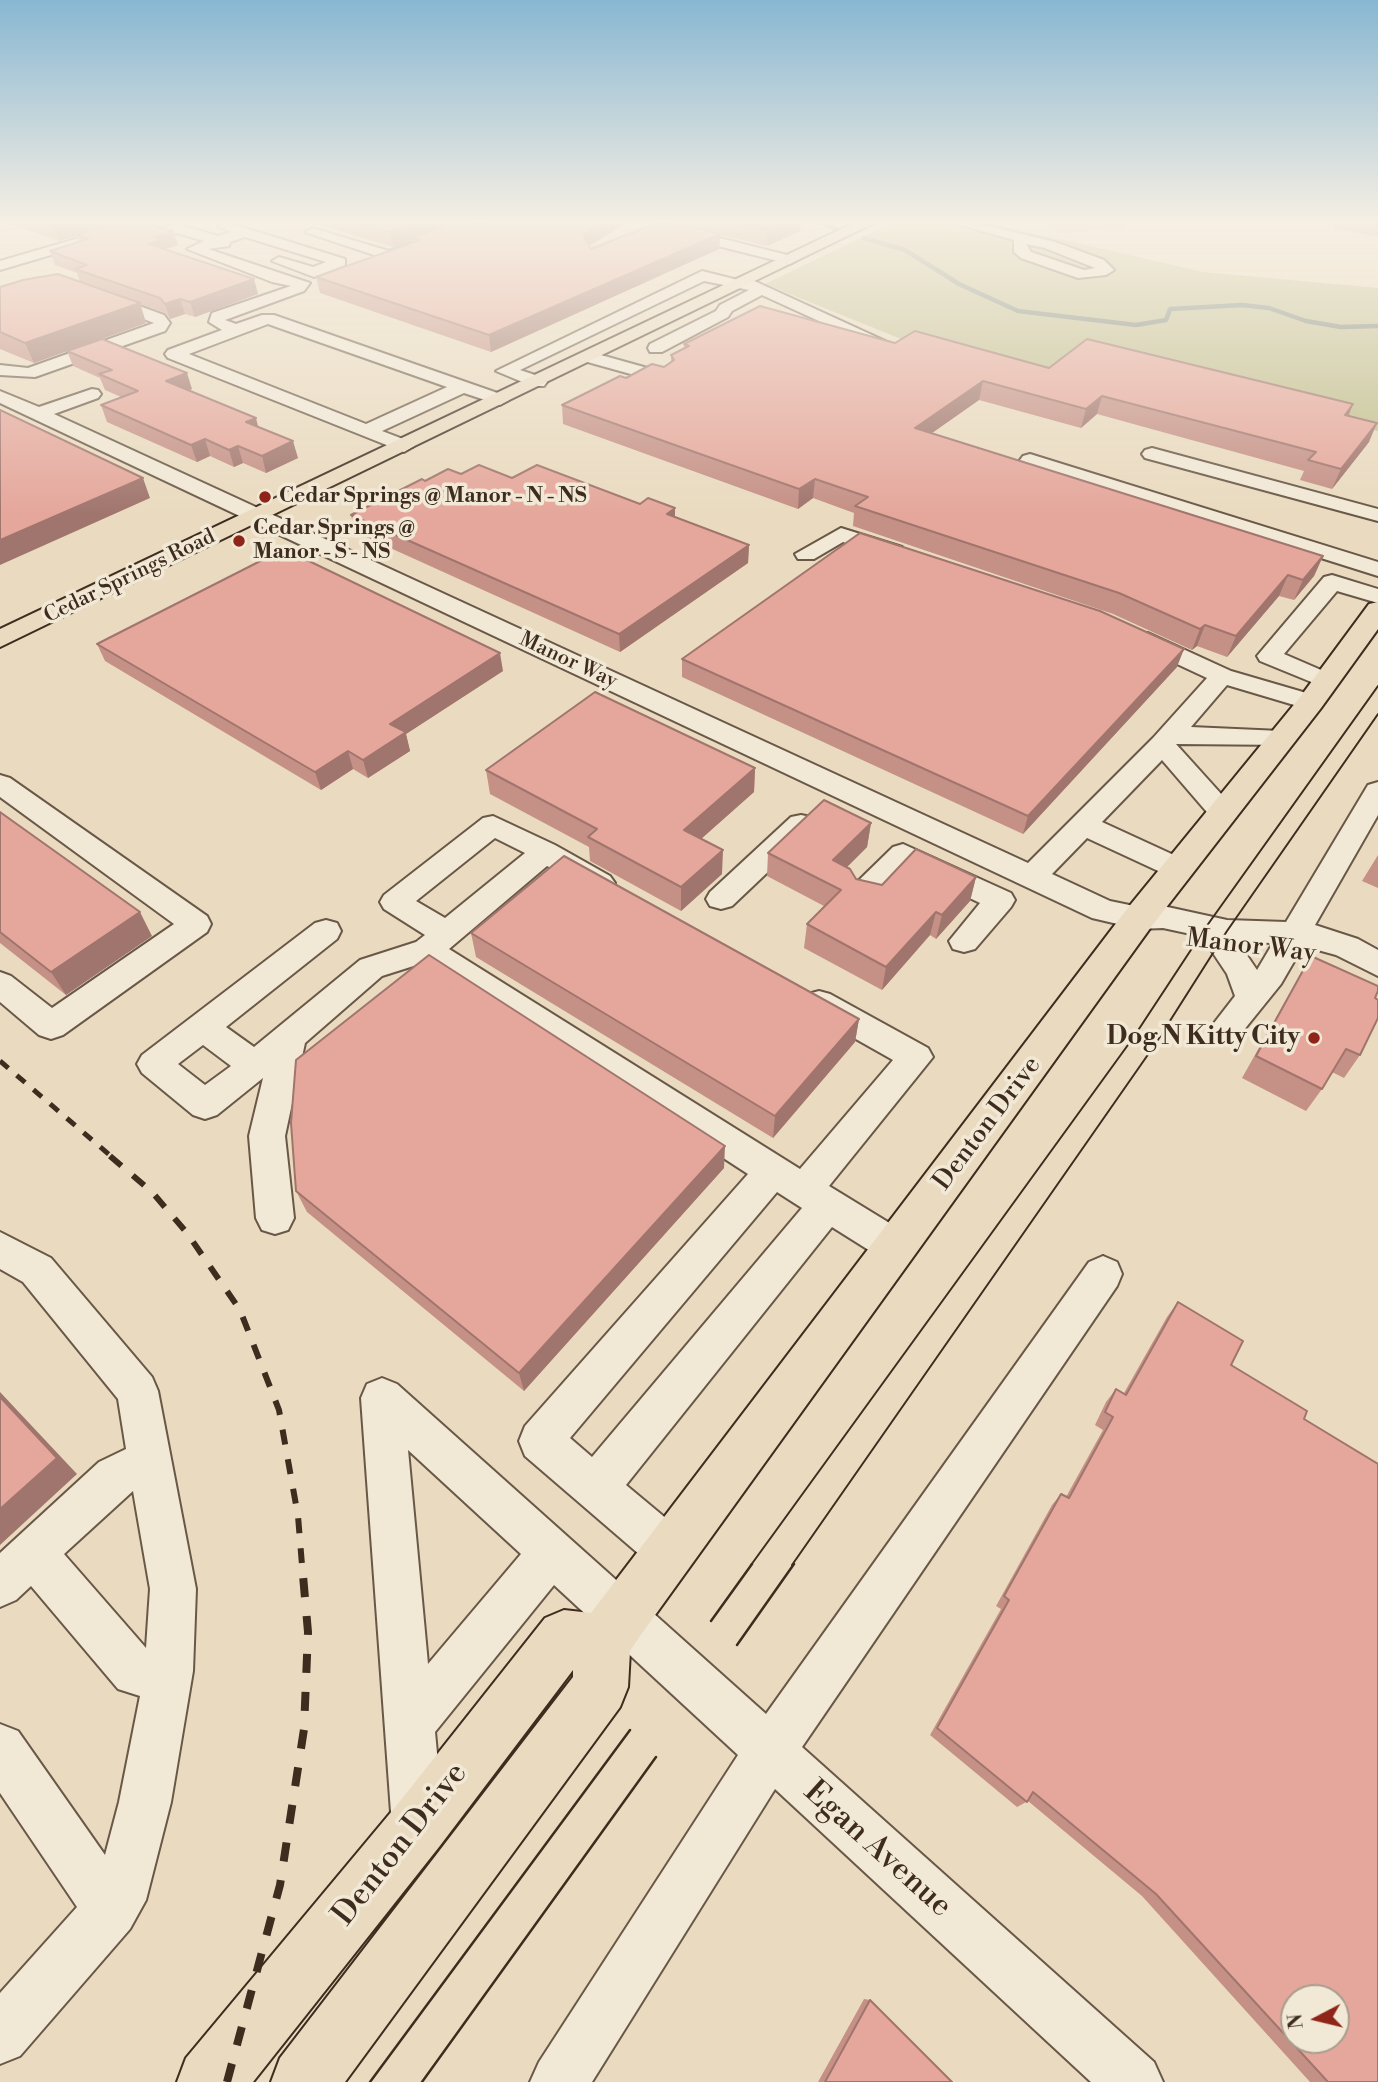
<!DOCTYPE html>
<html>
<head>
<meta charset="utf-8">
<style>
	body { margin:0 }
	#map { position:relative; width:1378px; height:2082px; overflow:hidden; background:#eadbc0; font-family:"Libre Bodoni",serif }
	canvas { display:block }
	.north { position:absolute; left:1280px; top:1984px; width:70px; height:70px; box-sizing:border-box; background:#f1e8d6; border:2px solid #a99d8d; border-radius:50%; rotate:263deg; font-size:19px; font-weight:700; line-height:28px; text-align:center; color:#3e2c1f }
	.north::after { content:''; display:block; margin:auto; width:24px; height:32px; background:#8f2418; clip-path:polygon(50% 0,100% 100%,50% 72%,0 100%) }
</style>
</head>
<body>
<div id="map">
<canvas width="1378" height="2082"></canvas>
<div class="north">N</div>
</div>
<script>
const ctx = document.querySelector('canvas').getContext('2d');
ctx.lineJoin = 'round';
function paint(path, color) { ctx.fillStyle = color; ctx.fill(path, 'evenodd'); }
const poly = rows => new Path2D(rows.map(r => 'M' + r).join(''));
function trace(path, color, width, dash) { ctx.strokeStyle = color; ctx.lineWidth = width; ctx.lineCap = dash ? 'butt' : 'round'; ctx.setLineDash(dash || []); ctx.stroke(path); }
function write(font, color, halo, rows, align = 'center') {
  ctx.font = font + ' "Libre Bodoni",serif'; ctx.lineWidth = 7; ctx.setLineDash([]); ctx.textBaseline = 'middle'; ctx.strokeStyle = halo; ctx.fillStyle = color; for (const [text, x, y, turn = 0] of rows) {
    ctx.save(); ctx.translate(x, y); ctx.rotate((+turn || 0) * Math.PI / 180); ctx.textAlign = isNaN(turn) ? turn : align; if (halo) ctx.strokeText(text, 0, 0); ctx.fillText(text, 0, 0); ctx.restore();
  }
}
const green = poly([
	[891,223,990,223,1203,272,1378,288,1378,431,1077,354,1039,384,916,345,765,284],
	[1045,223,1125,223,1125,227,1067,233,1057,232]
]);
const stream = poly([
	[821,223,835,229],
	[864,238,905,250,959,284,1018,311,1136,325,1166,320,1170,309,1242,305,1269,308,1306,321,1341,327,1378,326]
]);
const minor = poly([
	[131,223,161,228,177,224,218,236,231,232,218,226,229,223,345,259,345,265,314,277,272,261,279,257,313,267,326,262,245,237,230,242,229,246,208,249,310,283,304,291,225,320,236,324,262,315,274,315,506,396,509,400,500,405,464,393,382,431,411,442,414,446,404,452,168,358,165,354,168,350,222,330,209,322,212,313,291,286,272,282,187,249,204,241,177,233,156,236,131,228,131,223],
	[268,324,447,387,366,424,189,354,268,324],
	[468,223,488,223,389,260,305,232,312,228,389,251,468,223],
	[651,223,669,223,668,225,795,257,797,260,790,264,650,229,651,223],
	[953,223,976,223,1055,242,1104,260,1114,270,1106,275,1078,278,1021,258,1014,252,1014,240,953,223],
	[1026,244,1045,248,1095,268,1084,270,1031,252,1026,244],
	[120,226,127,230,125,233,0,270,0,261,120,226],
	[702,271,738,280,750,279,896,346,894,350,882,350,762,295,732,311,728,317,662,352,650,352,648,348,650,344,716,311,720,305,749,290,704,281,520,370,544,378,547,382,544,386,532,386,496,371,702,271],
	[101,292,164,315,170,323,165,331,35,377,0,375,0,365,28,368,154,323,95,300,93,297,101,292],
	[590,352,669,374,672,378,663,383,584,361,581,357,584,353,590,352],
	[92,389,98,390,101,394,98,398,54,414,1028,863,1153,738,1207,678,1132,643,1128,638,1132,633,1148,633,1231,671,1320,697,1324,702,1320,707,1311,710,1227,685,1191,727,1281,731,1290,733,1294,739,1290,745,1176,744,1232,806,1236,812,1232,818,1222,821,1212,818,1162,760,1102,822,1189,862,1194,869,1189,876,1179,879,1169,876,1087,838,1052,874,1110,901,1139,907,1163,906,1227,920,1286,922,1368,785,1378,782,1378,815,1315,925,1358,939,1378,950,1378,976,1336,955,1303,946,1281,984,1239,1036,1227,1040,1215,1036,1211,1027,1235,996,1227,974,1209,947,1214,939,1163,928,1139,929,1092,918,0,403,0,391,39,407,92,389],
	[1238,942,1273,943,1257,970,1238,942],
	[1152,448,1378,509,1378,521,1145,458,1142,454,1145,450,1152,448],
	[1030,454,1378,562,1378,576,1023,464,1020,460,1023,456,1030,454],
	[841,528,902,547,905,552,894,559,843,542,814,559,798,559,795,554,841,528],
	[1332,575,1378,589,1378,603,1337,591,1284,654,1335,676,1338,681,1335,686,1326,688,1260,661,1257,656,1324,577,1332,575],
	[0,775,10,778,207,916,211,924,207,932,63,1035,51,1039,39,1035,0,1002,0,972,11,976,52,1008,174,924,0,797,0,775],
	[801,815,811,817,815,824,811,831,732,906,721,909,710,906,706,899,710,892,791,817,801,815],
	[493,816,555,845,610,876,615,883,610,890,600,893,547,866,449,949,800,1169,893,1060,808,1012,803,1003,808,994,819,991,830,994,928,1048,933,1057,829,1186,909,1235,915,1247,909,1259,896,1264,883,1259,832,1227,626,1485,686,1535,693,1551,686,1567,670,1574,654,1567,525,1456,519,1441,525,1426,748,1174,423,963,382,976,305,1043,285,1136,294,1218,288,1230,275,1234,262,1230,256,1218,249,1136,263,1078,217,1115,205,1119,193,1115,142,1073,137,1064,142,1055,315,923,326,920,337,923,341,931,337,939,226,1027,254,1047,360,960,416,942,425,935,384,909,380,902,384,895,483,818,493,816],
	[495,838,525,853,445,918,416,901,495,838],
	[203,1045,231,1066,205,1085,178,1064,203,1045],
	[777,1192,802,1208,592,1457,570,1438,777,1192],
	[903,844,1011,893,1015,900,1011,907,975,949,964,952,953,949,949,941,980,903,907,868,875,900,864,903,853,900,849,893,853,886,893,847,903,844],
	[0,1232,51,1258,152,1377,158,1391,196,1589,193,1671,171,1802,146,1900,130,1929,20,2056,0,2064,0,1993,77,1907,0,1793,0,1724,18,1731,105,1855,119,1802,140,1696,118,1689,31,1586,16,1600,0,1607,0,1553,99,1462,126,1449,118,1399,23,1282,0,1269,0,1232],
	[133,1491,150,1589,146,1648,64,1554,133,1491],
	[1103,1256,1117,1262,1122,1274,1117,1286,802,1747,1154,2062,1163,2082,1091,2082,775,1789,592,2082,530,2082,539,2062,738,1755,554,1585,435,1732,444,1826,436,1844,418,1852,400,1844,392,1826,361,1398,367,1384,382,1378,397,1384,766,1714,1089,1262,1103,1256],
	[408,1450,521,1554,428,1664,408,1450]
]);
const major = poly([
	[854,223,874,223,0,647,0,629,854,223],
	[1378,602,1378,629,1321,708,1151,927,640,1636,630,1651,628,1687,620,1707,345,2082,271,2082,280,2058,573,1677,573,1670,439,1847,253,2082,177,2082,186,2058,397,1805,545,1618,564,1610,591,1613,1127,909,1301,696,1369,604,1378,602]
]);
const tramFar1 = poly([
	[751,1565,1133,1038,1206,927,1378,686],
	[792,1565,1154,1046,1227,931,1378,714]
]);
const tram = poly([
	[711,1621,752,1564],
	[737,1645,794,1564],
	[370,2082,630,1730],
	[422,2082,656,1757]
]);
const railFar2 = poly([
	[0,1061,112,1157]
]);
const railFar1 = poly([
	[110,1156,152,1192,187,1233,240,1310,279,1410,298,1516,302,1565]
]);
const rail = poly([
	[227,2082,280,1885,304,1729,308,1632,302,1564]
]);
const wall = poly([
	[8,223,114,223,178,245,165,249,258,294,195,317,185,314,170,319,165,313,140,304,146,323,103,339,192,389,189,390,258,427,298,458,266,473,243,463,234,467,210,456,197,462,107,422,101,405,121,397,105,390,100,378,73,366,67,351,34,363,0,349,0,287,80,282,77,273,55,265,50,251,78,242,76,236,59,241],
	[313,223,626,223,589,246,591,249,684,225,684,223,801,223,800,231,767,246,720,235,719,249,491,352,320,293,316,277,413,243,413,240,393,247],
	[1335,223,1378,223,1378,237,1333,228],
	[895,343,1049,368,1353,404,1349,416,1369,442,1332,489,1300,480,1304,471,1097,414,1081,428,979,400,932,433,1323,556,1314,576,1294,600,1279,596,1227,657,1197,646,1192,650,1113,614,853,526,854,513,813,498,798,509,563,424,562,405,626,378,664,367,671,362,671,355,684,348,684,344],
	[512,478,675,517,749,545,748,563,620,652,355,532,351,515,425,481],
	[97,644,503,671,406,734,410,751,368,778,353,769,321,790,105,661],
	[682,659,1177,667,1023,834,682,677],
	[755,768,754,792,701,839,722,874,681,911,590,861,589,847,490,794,486,770],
	[0,812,152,936,66,995,0,943],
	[871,823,867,847,847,867,856,879,882,885,976,877,970,901,936,939,930,935,882,990,804,948,807,924,824,906,767,876,768,853],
	[1378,855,1378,888,1362,881],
	[471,933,859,1019,855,1042,773,1138,476,957],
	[1311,956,1375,998,1360,1055,1344,1078,1332,1072,1322,1089,1306,1111,1242,1078,1297,980],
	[724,1168,524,1391,307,1212,296,1191],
	[1178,1302,1231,1365,1304,1419,1378,2082,1310,2082,1142,1896,1028,1801,1017,1807,930,1735,1001,1609,996,1606,1052,1505,1061,1494,1066,1497,1103,1430,1095,1425,1106,1402,1116,1389,1124,1393,1167,1317],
	[864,1999,870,2000,952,2082,818,2082]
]);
const shadedWall = poly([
	[52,223,114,223,115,224,59,241],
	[416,223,461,223,412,238,413,240,393,247,390,232],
	[601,223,626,223,584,249,583,234],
	[782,223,801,223,800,231,767,246,767,229],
	[173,231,178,245,165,249,149,244,154,237],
	[720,234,719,249,491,352,489,335],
	[254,279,258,294,195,317,190,302],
	[180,299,185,314,170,319,165,304],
	[140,303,146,323,34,363,25,343],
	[187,373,192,389,172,397,166,381],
	[983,381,979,400,912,447,915,428],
	[1102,396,1097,414,1081,428,1086,409],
	[1353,404,1345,423,1345,415],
	[256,418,260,434,246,422],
	[1377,423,1369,442,1332,489,1341,469],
	[205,439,210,456,197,462,191,445],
	[293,441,298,458,266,473,262,456],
	[238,446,243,463,234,467,229,450],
	[143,478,150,498,0,565,0,540],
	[815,479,813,498,798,509,799,489],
	[675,508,675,526,667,514],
	[749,545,748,563,620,652,619,634],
	[1323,556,1314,576,1294,600,1303,580],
	[1288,575,1279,596,1227,657,1236,636],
	[1205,625,1197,646,1192,650,1200,629],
	[1184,649,1177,667,1023,834,1028,816],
	[500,653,503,671,406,734,410,751,368,778,363,760,390,724],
	[348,751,353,769,321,790,315,772],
	[755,768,754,792,684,854,684,830],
	[871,823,867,847,830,884,833,860],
	[723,850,722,874,681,911,681,887],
	[976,877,970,901,936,939,942,915],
	[140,912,152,936,66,995,51,972],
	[936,912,930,935,882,990,886,967],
	[859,1019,855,1042,773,1138,775,1116],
	[725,1146,724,1168,524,1391,519,1373],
	[0,1392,77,1474,0,1545]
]);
const building = poly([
	[118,223,145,223,173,231,154,237,162,240,149,244,254,279,190,302,180,299,165,304,160,298,75,269,87,265,50,251,88,239,76,235,118,223],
	[360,223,416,223,390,232,360,223],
	[451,223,601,223,583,234,591,249,656,223,675,223,720,234,489,335,316,277,420,240,412,238,451,223],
	[740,223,782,223,767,229,740,223],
	[58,274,140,303,25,343,0,332,0,287,23,280,58,274],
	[760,306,895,343,915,331,1049,368,1087,339,1353,404,1345,415,1377,423,1341,469,1308,460,1316,452,1102,396,1086,409,983,381,915,428,1323,556,1303,580,1288,575,1236,636,1205,625,1200,629,1119,593,855,506,868,497,815,479,799,489,562,405,620,376,626,378,652,364,664,367,674,360,671,355,689,346,684,344,760,306],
	[102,339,187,373,166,381,256,418,246,422,293,441,262,456,238,446,229,450,205,439,191,445,101,405,138,391,99,374,112,370,67,351,102,339],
	[0,410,143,478,0,540,0,410],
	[479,465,512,478,537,465,640,504,648,498,675,508,667,514,749,545,619,634,351,515,422,479,425,481,448,469,461,474,479,465],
	[860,533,1100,611,1184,649,1028,816,682,659,860,533],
	[284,549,500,653,390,724,406,732,363,760,348,751,315,772,97,644,284,549],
	[595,692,755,768,684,830,723,850,681,887,588,837,597,829,486,770,595,692],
	[824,800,871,823,833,860,850,869,856,879,882,885,916,849,976,877,942,915,936,912,886,967,807,924,841,890,768,853,824,800],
	[0,812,140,912,51,972,0,932,0,812],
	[564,856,859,1019,775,1116,471,933,564,856],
	[429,955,725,1146,519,1373,296,1191,291,1123,296,1060,429,955],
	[1311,956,1378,986,1378,991,1375,998,1378,1000,1378,1018,1360,1055,1346,1049,1322,1089,1256,1056,1311,956],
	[1178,1302,1243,1341,1231,1365,1307,1411,1304,1419,1378,1464,1378,2082,1328,2082,1156,1894,1033,1792,1027,1802,937,1728,1009,1600,1004,1596,1061,1494,1069,1498,1113,1417,1105,1412,1116,1389,1126,1395,1178,1302],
	[1294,1998,1336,1998,1336,2040,1294,2040,1294,1998],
	[0,1397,57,1458,0,1509,0,1397],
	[870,2000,952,2082,825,2082,870,2000]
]);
const markers = [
	[265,497,7,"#8f2418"],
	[239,541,7,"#8f2418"],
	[1314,1038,7,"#8f2418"]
];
const farPoinames = [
	["Cedar Springs @ Manor - N - NS",279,497],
	["Cedar Springs @",253,529],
	["Manor - S - NS",253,553]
];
const farStreetnames = [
	["Cedar Springs Road",130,577,-26],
	["Manor Way",568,661,25]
];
const streetNames = [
	["Manor Way",1251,947,7],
	["Denton Drive",988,1124,-53]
];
const poiNames = [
	["Dog N Kitty City",1300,1038]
];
const nearStreetnames = [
	["Denton Drive",401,1845,-52],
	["Egan Avenue",877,1850,42]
];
paint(green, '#bfbe8d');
trace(stream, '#748277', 4.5);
trace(minor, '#695847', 4);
trace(major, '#3e2c1f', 4);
paint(minor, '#f1e8d6');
paint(major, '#eadbc0');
trace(tramFar1, '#3e2c1f', 2);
trace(tram, '#3e2c1f', 2.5);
trace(railFar2, '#3e2c1f', 5, [11, 11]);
trace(railFar1, '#3e2c1f', 6, [15, 15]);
trace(rail, '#3e2c1f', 8, [19, 19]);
paint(wall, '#c59086');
paint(shadedWall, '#a0756d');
paint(building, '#e5a79c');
trace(building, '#a0756d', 2);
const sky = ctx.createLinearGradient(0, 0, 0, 514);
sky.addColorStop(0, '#88b7d2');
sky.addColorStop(0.43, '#f6efe3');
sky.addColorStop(1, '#f6efe300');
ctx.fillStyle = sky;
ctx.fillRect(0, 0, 1378, 514);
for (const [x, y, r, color] of markers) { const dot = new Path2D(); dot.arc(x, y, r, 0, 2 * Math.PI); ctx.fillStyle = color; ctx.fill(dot); trace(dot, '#f1e8d6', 2.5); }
write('bold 21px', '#3e2c1f', '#f1e8d6', farPoinames, 'left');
write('21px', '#3e2c1f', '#f1e8d6', farStreetnames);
write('26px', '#3e2c1f', '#f1e8d6', streetNames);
write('bold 26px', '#3e2c1f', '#f1e8d6', poiNames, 'right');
write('32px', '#3e2c1f', '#f1e8d6', nearStreetnames);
</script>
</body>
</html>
